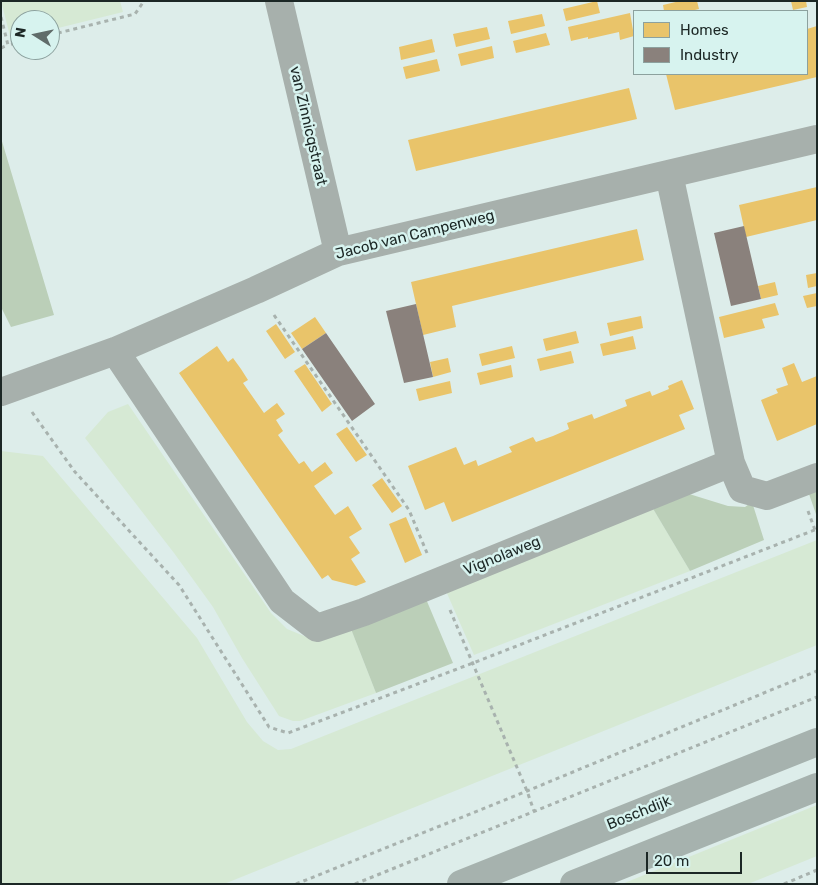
<!DOCTYPE html>
<html>
<head>
<meta charset="utf-8">
<style>
	body { margin:0 }
	#map { position:relative; width:818px; height:885px; overflow:hidden; background:#ddedea; font-family:Rubik,sans-serif }
	canvas { display:block }
	.frame { position:absolute; inset:0; border:2px solid #1c2725; pointer-events:none }
	.legend { position:absolute; left:633px; top:10px; width:175px; height:65px; box-sizing:border-box; background:#d7f3ef; border:1px solid #8ca19e; margin:0; padding:6px 9px; list-style:none; font-size:15px; color:#1c2725 }
	.legend li { display:flex; align-items:center; gap:10px; height:25px }
	.legend b { width:25px; border:1px solid #8ca19e }
	.north { position:absolute; left:10px; top:10px; width:50px; height:50px; box-sizing:border-box; background:#d7f3ef; border:1px solid #8ca19e; border-radius:50%; rotate:280deg; font-size:14px; font-weight:700; line-height:20px; text-align:center; color:#1c2725 }
	.north::after { content:''; display:block; margin:auto; width:18px; height:22px; background:#606c6a; clip-path:polygon(50% 0,100% 100%,50% 72%,0 100%) }
	.scale { position:absolute; left:646px; top:852px; width:96px; height:22px; box-sizing:border-box; border:2px solid #1c2725; border-top:0; padding-left:6px; font-size:15px; line-height:18px; white-space:nowrap; color:#1c2725; -webkit-text-stroke:4px #d7f3ef; paint-order:stroke }
</style>
</head>
<body>
<div id="map">
<canvas width="818" height="885"></canvas>
<div class="frame"></div>
<ul class="legend">
<li><b style="height:14px;background:#e9c46a"></b>Homes</li>
<li><b style="height:14px;background:#8a817c"></b>Industry</li>
</ul>
<div class="north">N</div>
<div class="scale">20 m</div>
</div>
<script>
const ctx = document.querySelector('canvas').getContext('2d');
ctx.lineJoin = 'round';
function paint(path, color) { ctx.fillStyle = color; ctx.fill(path, 'evenodd'); }
const poly = rows => new Path2D(rows.map(r => 'M' + r).join(''));
function trace(path, color, width, dash) { ctx.strokeStyle = color; ctx.lineWidth = width; ctx.lineCap = dash ? 'butt' : 'round'; ctx.setLineDash(dash || []); ctx.stroke(path); }
function write(font, color, halo, rows, align = 'center') {
  ctx.font = font + ' Rubik,sans-serif'; ctx.lineWidth = 5; ctx.setLineDash([]); ctx.textBaseline = 'middle'; ctx.strokeStyle = halo; ctx.fillStyle = color; for (const [text, x, y, turn = 0] of rows) {
    ctx.save(); ctx.translate(x, y); ctx.rotate((+turn || 0) * Math.PI / 180); ctx.textAlign = isNaN(turn) ? turn : align; if (halo) ctx.strokeText(text, 0, 0); ctx.fillText(text, 0, 0); ctx.restore();
  }
}
const green = poly([
	[1,1,120,1,123,12,50,30,50,20,20,20,20,38,11,40],
	[128,404,271,613,287,629,309,638,351,629,376,693,300,721,293,721,279,716,242,658,213,607,174,553,85,438,108,412],
	[1,451,43,456,197,638,247,722,263,741,278,750,291,749,817,540,817,645,224,884,1,884],
	[652,507,690,571,474,655,446,591],
	[817,805,817,856,748,884,622,884]
]);
const forest = poly([
	[1,138,54,315,11,327,1,307],
	[817,491,817,517,809,494],
	[686,493,728,506,745,507,752,502,764,540,690,571,652,507],
	[426,599,453,663,376,693,351,629]
]);
const homes = poly([
	[597,1,600,13,566,21,563,9],
	[680,1,697,1,699,9,691,11,664,11,663,5],
	[791,1,806,1,807,7,793,10],
	[630,13,634,36,620,40,619,32,588,39,588,37,571,41,568,27],
	[542,14,545,26,511,34,508,21],
	[817,26,817,77,675,110,666,74,807,74,807,29],
	[487,27,490,39,456,47,453,34],
	[546,33,550,45,516,53,513,41],
	[432,39,435,52,401,60,399,47],
	[492,46,494,58,461,66,458,54],
	[437,59,440,71,406,79,403,67],
	[629,88,637,119,416,171,408,140],
	[817,187,817,220,746,237,739,205],
	[637,229,644,260,452,306,456,327,423,335,411,282],
	[817,273,817,286,808,288,806,275],
	[775,282,778,295,761,299,758,286],
	[817,293,817,306,807,308,803,296],
	[775,303,779,315,762,319,765,328,724,338,719,317],
	[641,316,643,328,610,336,607,323],
	[315,317,326,333,302,349,291,333],
	[276,324,295,352,285,359,266,331],
	[576,331,579,343,546,351,543,339],
	[633,336,636,349,603,356,600,344],
	[217,346,228,362,233,358,241,369,248,380,243,383,264,413,277,403,285,414,276,420,283,431,278,435,299,464,304,461,312,472,325,462,333,473,314,486,335,515,348,506,362,529,349,537,360,553,351,559,366,582,356,586,332,580,328,575,322,579,179,373],
	[512,346,515,358,482,366,479,354],
	[571,351,574,363,540,371,537,359],
	[448,358,451,372,433,377,430,362],
	[794,363,802,382,817,376,817,424,777,441,761,400,778,393,776,389,788,385,782,368],
	[305,364,332,404,322,412,294,371],
	[511,365,513,377,480,385,477,373],
	[682,380,694,409,679,415,685,429,452,522,444,502,425,510,408,466,456,447,464,465,476,460,478,466,512,452,509,447,533,437,536,442,553,436,569,429,567,423,592,414,594,419,627,406,625,400,650,391,652,396,669,389,668,386],
	[450,381,452,393,419,401,416,389],
	[347,427,367,455,356,462,336,434],
	[382,478,402,506,392,513,372,485],
	[406,517,422,555,405,563,389,524]
]);
const industry = poly([
	[744,226,761,299,731,306,714,233],
	[416,304,433,377,404,383,386,311],
	[326,333,375,404,352,421,302,349]
]);
const path = poly([
	[1,17,8,45,20,42],
	[50,35,135,14,144,1],
	[1,48,8,45],
	[274,315,409,510,427,553],
	[32,412,75,472,179,585,269,727,288,733,473,663,817,529],
	[808,511,815,530],
	[450,610,527,791,534,811],
	[296,884,527,791,817,671],
	[355,884,817,697],
	[784,884,817,870]
]);
const street = poly([
	[279,1,338,252],
	[669,174,731,463,742,489,767,496,817,477],
	[115,351,282,601,317,628,364,612,731,463],
	[1,392,115,351,256,290,338,252,817,139]
]);
const primary = poly([
	[461,884,817,742],
	[574,884,817,787]
]);
const streetNames = [
	["van Zinnicqstraat",308,126,77],
	["Jacob van Campenweg",415,235,-14],
	["Vignolaweg",502,556,-22],
	["Boschdijk",639,813,-22]
];
paint(green, '#d6e9d4');
paint(forest, '#bbcfb8');
paint(homes, '#e9c46a');
paint(industry, '#8a817c');
trace(path, '#a8b2ae', 3, [4, 4]);
trace(street, '#a7b0ac', 28);
trace(primary, '#a6b2ae', 28);
write('15px', '#1c2725', '#d7f3ef', streetNames);
</script>
</body>
</html>
